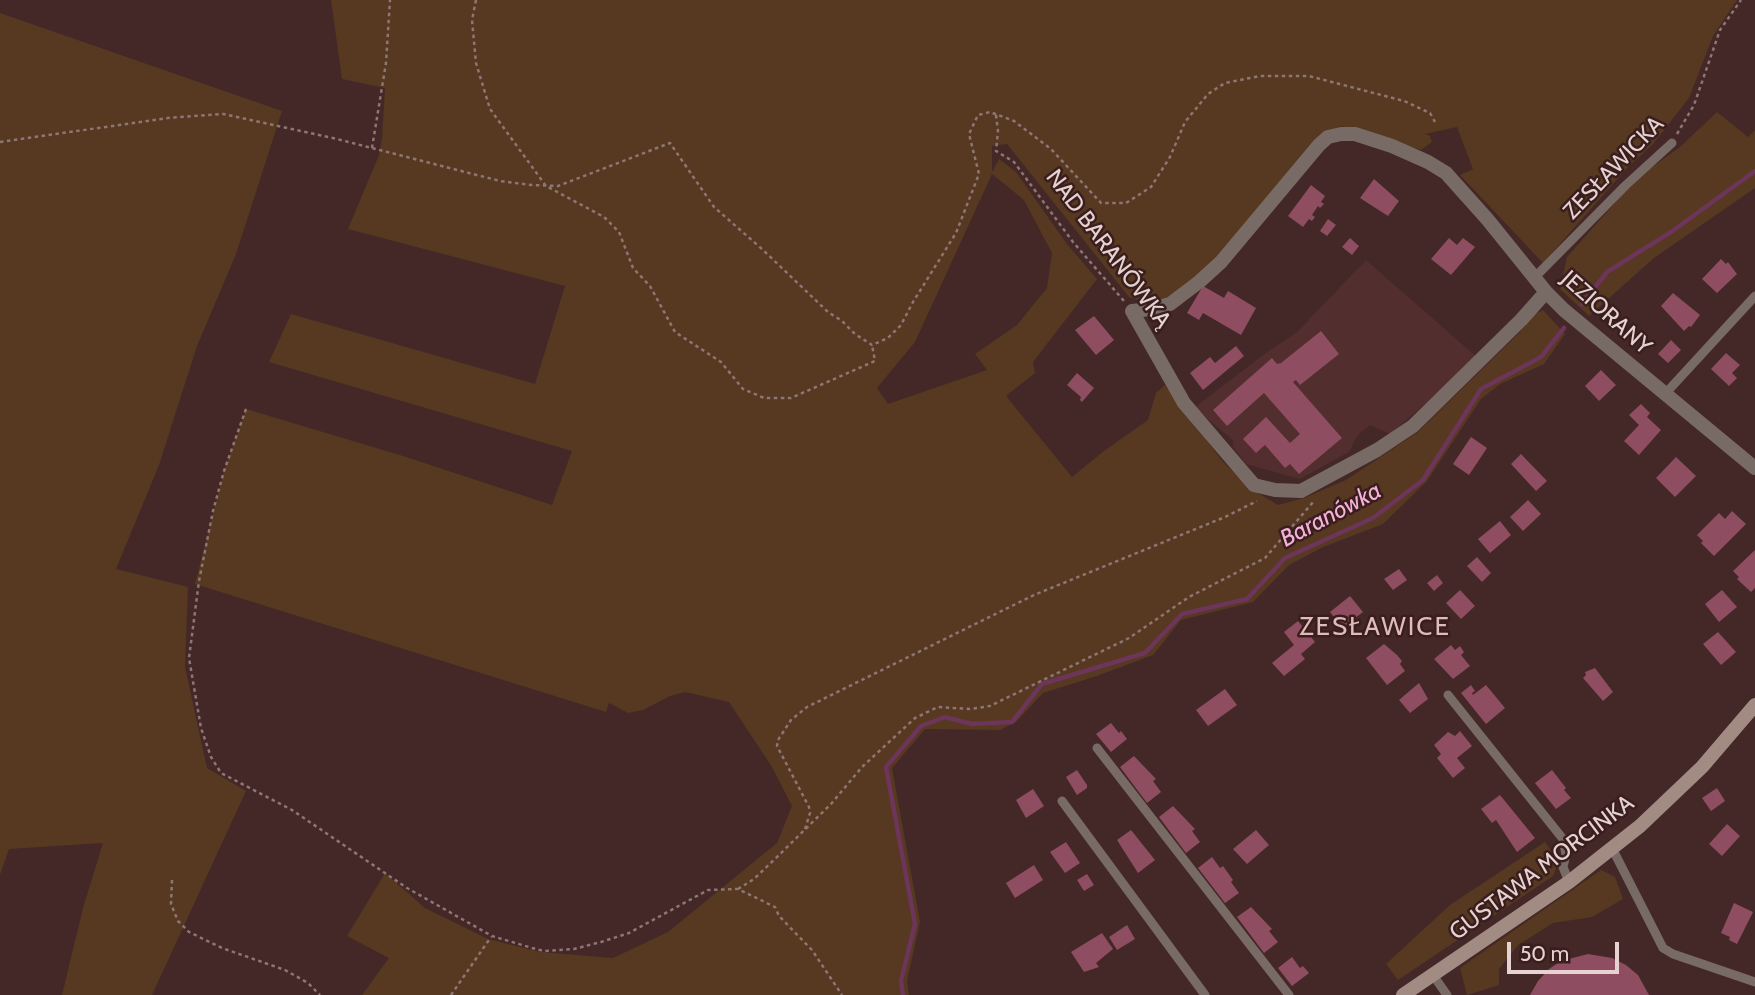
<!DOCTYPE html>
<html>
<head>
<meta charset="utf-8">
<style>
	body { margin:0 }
	#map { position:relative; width:1755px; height:995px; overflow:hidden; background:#432827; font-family:Cabin,sans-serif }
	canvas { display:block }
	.scale { position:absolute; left:1507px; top:942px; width:112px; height:32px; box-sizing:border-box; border:4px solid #e5d2d1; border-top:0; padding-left:9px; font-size:21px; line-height:24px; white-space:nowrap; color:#e5d2d1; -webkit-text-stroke:5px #391e1d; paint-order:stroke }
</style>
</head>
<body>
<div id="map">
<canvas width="1755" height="995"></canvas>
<div class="scale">50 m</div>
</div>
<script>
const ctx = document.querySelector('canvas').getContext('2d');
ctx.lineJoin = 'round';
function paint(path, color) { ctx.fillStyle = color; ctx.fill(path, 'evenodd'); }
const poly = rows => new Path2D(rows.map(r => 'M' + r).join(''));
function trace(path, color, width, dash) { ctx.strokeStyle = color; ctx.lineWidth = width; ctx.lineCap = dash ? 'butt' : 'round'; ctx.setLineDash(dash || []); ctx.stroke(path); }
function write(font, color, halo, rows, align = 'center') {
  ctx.font = font + ' Cabin,sans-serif'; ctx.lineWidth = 5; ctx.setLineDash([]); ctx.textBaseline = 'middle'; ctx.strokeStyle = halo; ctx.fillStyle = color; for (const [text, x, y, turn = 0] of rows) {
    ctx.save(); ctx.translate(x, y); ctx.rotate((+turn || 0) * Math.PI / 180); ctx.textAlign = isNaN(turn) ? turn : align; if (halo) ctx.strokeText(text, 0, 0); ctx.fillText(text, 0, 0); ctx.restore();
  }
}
const built = poly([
	[1366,260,1478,358,1390,434,1370,425,1357,436,1349,452,1300,479,1246,464,1233,447,1233,440,1194,408,1263,355,1296,333]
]);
const green = poly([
	[331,0,1737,0,1713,36,1689,98,1653,144,1627,168,1543,263,1460,175,1473,169,1457,127,1425,134,1430,136,1432,142,1421,150,1342,126,1327,131,1219,258,1174,294,1153,306,1129,297,1007,144,992,146,992,172,999,159,1016,172,1067,244,1097,279,1033,362,1035,373,1006,396,1072,477,1104,451,1148,420,1156,393,1165,385,1223,462,1251,489,1278,505,1304,498,1346,480,1418,432,1519,333,1533,315,1543,310,1565,334,1544,364,1500,384,1481,399,1427,481,1383,524,1323,547,1289,565,1253,602,1181,620,1153,655,1097,676,1043,693,1016,722,1000,730,925,729,892,768,920,922,907,981,909,995,362,995,389,958,347,936,385,873,425,908,488,939,540,952,613,958,668,932,777,843,792,806,772,767,729,702,685,692,670,696,643,710,628,713,609,703,606,712,195,584,224,471,246,409,403,456,552,505,572,451,269,362,291,314,535,384,565,286,348,229,379,155,382,138,385,88,342,79],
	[992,174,1024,200,1052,253,1047,288,1017,325,975,354,987,370,888,404,877,388,915,342],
	[0,13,282,111,236,254,197,346,159,465,116,569,188,587,185,667,207,768,246,791,152,995,62,995,83,908,103,843,9,849,0,875],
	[1717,112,1748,137,1755,130,1755,188,1654,258,1589,316,1560,289,1567,257,1638,177,1680,147],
	[1545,842,1559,862,1553,876,1398,980,1386,964,1450,905],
	[1601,870,1615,877,1623,899,1592,917,1553,923,1518,945,1499,969,1499,985,1467,995,1460,968]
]);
const stream = poly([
	[1582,304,1607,272,1671,232,1755,171],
	[903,995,901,981,915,924,886,767,921,726,945,717,972,724,1012,722,1042,684,1145,653,1182,614,1247,599,1285,558,1373,518,1423,480,1481,389,1541,357,1564,328]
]);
const building = poly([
	[1374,179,1399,201,1388,216,1360,198],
	[1311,185,1325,196,1321,202,1324,204,1320,208,1318,206,1312,215,1315,217,1312,221,1309,219,1303,227,1288,216],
	[1328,219,1336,225,1327,236,1320,231],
	[1350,238,1359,246,1352,255,1342,247],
	[1449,238,1457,245,1463,238,1475,247,1451,275,1431,259],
	[1721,259,1726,264,1728,262,1737,274,1717,293,1702,279],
	[1203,286,1224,298,1228,291,1256,308,1241,335,1203,313,1199,320,1187,313],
	[1673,293,1700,315,1691,327,1689,326,1684,331,1661,306],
	[1094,316,1114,340,1096,355,1075,330],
	[1321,331,1339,354,1300,385,1296,380,1293,382,1342,438,1299,474,1290,464,1285,468,1265,445,1256,453,1243,439,1266,417,1290,443,1300,434,1264,393,1227,426,1213,410,1272,358,1277,364,1281,363],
	[1671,340,1681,350,1668,363,1658,354],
	[1236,346,1244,356,1203,390,1190,373,1210,357,1215,363],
	[1726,353,1740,365,1732,373,1737,378,1729,386,1711,369],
	[1601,370,1616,385,1599,401,1585,386],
	[1077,373,1094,388,1082,402,1080,400,1081,397,1067,385],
	[1641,404,1650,413,1647,417,1661,430,1639,455,1624,441,1639,425,1629,415],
	[1471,437,1487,448,1469,475,1453,464],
	[1521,454,1547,481,1536,491,1511,464],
	[1676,457,1696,476,1675,497,1656,478],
	[1528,500,1541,514,1523,531,1510,517],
	[1732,511,1746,524,1714,556,1701,543,1703,541,1697,535,1719,513,1725,519],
	[1500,521,1511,535,1490,553,1478,539],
	[1755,550,1755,588,1751,592,1737,579,1739,577,1733,571],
	[1477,557,1491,573,1482,582,1467,566],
	[1399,569,1407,580,1393,590,1384,579],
	[1437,575,1443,583,1434,591,1427,583],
	[1460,590,1475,606,1461,619,1446,603],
	[1722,590,1737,607,1719,622,1705,604],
	[1350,596,1363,612,1355,618,1358,621,1353,626,1350,622,1343,628,1330,612],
	[1298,621,1315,642,1301,654,1305,659,1284,676,1272,663,1294,645,1284,632],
	[1718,632,1736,652,1721,665,1703,644],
	[1384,644,1397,655,1402,661,1400,664,1405,671,1387,685,1366,658],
	[1451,645,1455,650,1460,646,1464,652,1461,655,1470,666,1453,679,1434,659],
	[1595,668,1613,692,1603,701,1583,678,1586,675,1585,672],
	[1419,683,1428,699,1410,713,1399,700],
	[1471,685,1475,691,1472,693,1473,695,1486,685,1505,708,1486,724,1461,693],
	[1225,689,1237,705,1208,726,1196,710],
	[1111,723,1119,733,1121,731,1127,739,1111,752,1096,734],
	[1460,731,1472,746,1457,758,1465,768,1453,778,1437,758,1441,754,1434,745,1448,732,1455,736],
	[1134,756,1156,779,1153,781,1161,792,1147,803,1120,767],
	[1077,770,1087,785,1087,788,1077,795,1066,777],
	[1552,770,1566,788,1564,790,1571,798,1556,809,1535,783],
	[1717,788,1725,801,1711,811,1702,798],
	[1033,789,1044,806,1026,818,1016,800],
	[1500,795,1535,838,1517,852,1496,820,1492,823,1481,809],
	[1173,806,1195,829,1192,831,1200,842,1186,853,1159,817],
	[1727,824,1740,836,1722,856,1709,844],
	[1131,830,1155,860,1138,873,1117,840],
	[1256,830,1269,845,1247,864,1233,849],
	[1066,842,1080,863,1065,873,1050,852],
	[1212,857,1220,868,1223,866,1233,880,1231,882,1239,893,1225,903,1198,868],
	[1034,865,1043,880,1015,898,1006,883],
	[1087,874,1094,885,1084,891,1077,880],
	[1734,903,1753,912,1737,944,1729,940,1730,937,1721,933],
	[1251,907,1272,929,1269,931,1278,942,1264,953,1237,917],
	[1127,925,1135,939,1117,950,1109,937],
	[1102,933,1113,949,1096,963,1099,967,1084,972,1071,952],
	[1588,954,1612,958,1626,965,1638,975,1649,995,1530,995,1538,981,1549,969,1561,961],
	[1292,957,1300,968,1303,966,1309,973,1292,986,1278,968]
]);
const path = poly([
	[476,0,472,20,476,63,490,109,546,186,604,217,619,232,633,268,650,286,675,332,721,362,743,389,764,398,791,398,875,361,872,345],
	[996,115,998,131,996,151,1014,162,1073,242,1124,301],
	[1677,134,1694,105,1720,30,1741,0],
	[0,142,168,118,223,114,337,139,500,181,531,185,558,186,670,143,714,207,762,249,828,312,842,321,855,334,872,345,888,338,901,325,913,302,956,233,979,174,969,134,978,115,990,112,1014,121,1051,149,1101,203,1126,203,1151,187,1170,157,1185,122,1208,94,1225,83,1260,76,1309,76,1404,101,1430,113,1435,122],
	[372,148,386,63,390,0],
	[246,409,224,471,213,511,199,581,189,658,201,728,211,757,221,773,292,810,407,888,492,936,532,948,544,951,574,949,601,942,629,933,708,890,738,889,775,907,779,916,812,950,842,995],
	[805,829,810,813,809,807,777,746,778,740,791,720,807,707,1034,595,1225,517,1257,501],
	[172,880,171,904,178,921,189,932,222,948,285,970,308,983,320,995],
	[738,889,754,879,778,856,831,804,862,767,915,718,938,707,970,709,990,706,1129,638,1189,597,1265,558,1314,501],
	[451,995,491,937]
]);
const lane = poly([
	[1535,277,1626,185,1672,143],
	[1665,394,1755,296],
	[1448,695,1563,839,1566,854,1563,867,1569,882],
	[1097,748,1289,995],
	[1062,801,1205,995],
	[1612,848,1663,948,1673,954,1755,982],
	[1433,975,1447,995]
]);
const street = poly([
	[1546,292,1521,320,1413,426,1377,450,1301,491,1275,490,1254,485,1184,403,1132,311,1151,309,1170,304,1199,282,1221,262,1319,145,1328,137,1341,134,1355,134,1392,146,1428,162,1446,173,1488,220,1546,292,1564,310,1755,468]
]);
const secondary = poly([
	[1403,995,1569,882,1640,826,1702,767,1755,705]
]);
const streetNames = [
	["ZESŁAWICKA",1614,168,-46],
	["NAD BARANÓWKĄ",1108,249,53],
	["JEZIORANY",1606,313,42],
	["GUSTAWA MORCINKA",1542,868,-37]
];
const waterNames = [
	["Baranówka",1331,515,-28]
];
const quarterNames = [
	["ZESŁAWICE",1375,627]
];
paint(built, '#522e2e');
paint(green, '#563920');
trace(stream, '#6c3559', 4.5);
paint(building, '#8f4d61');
trace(path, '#8d7675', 2.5, [3.5, 3.5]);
trace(lane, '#786b66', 9);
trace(street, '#786b66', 14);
trace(secondary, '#a18b83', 14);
write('23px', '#e5d2d1', '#391e1d', streetNames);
write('italic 24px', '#f6b1db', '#391e1d', waterNames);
ctx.letterSpacing = '2px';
write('26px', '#dfbbb9', '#391e1d', quarterNames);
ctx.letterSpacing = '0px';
</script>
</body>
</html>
